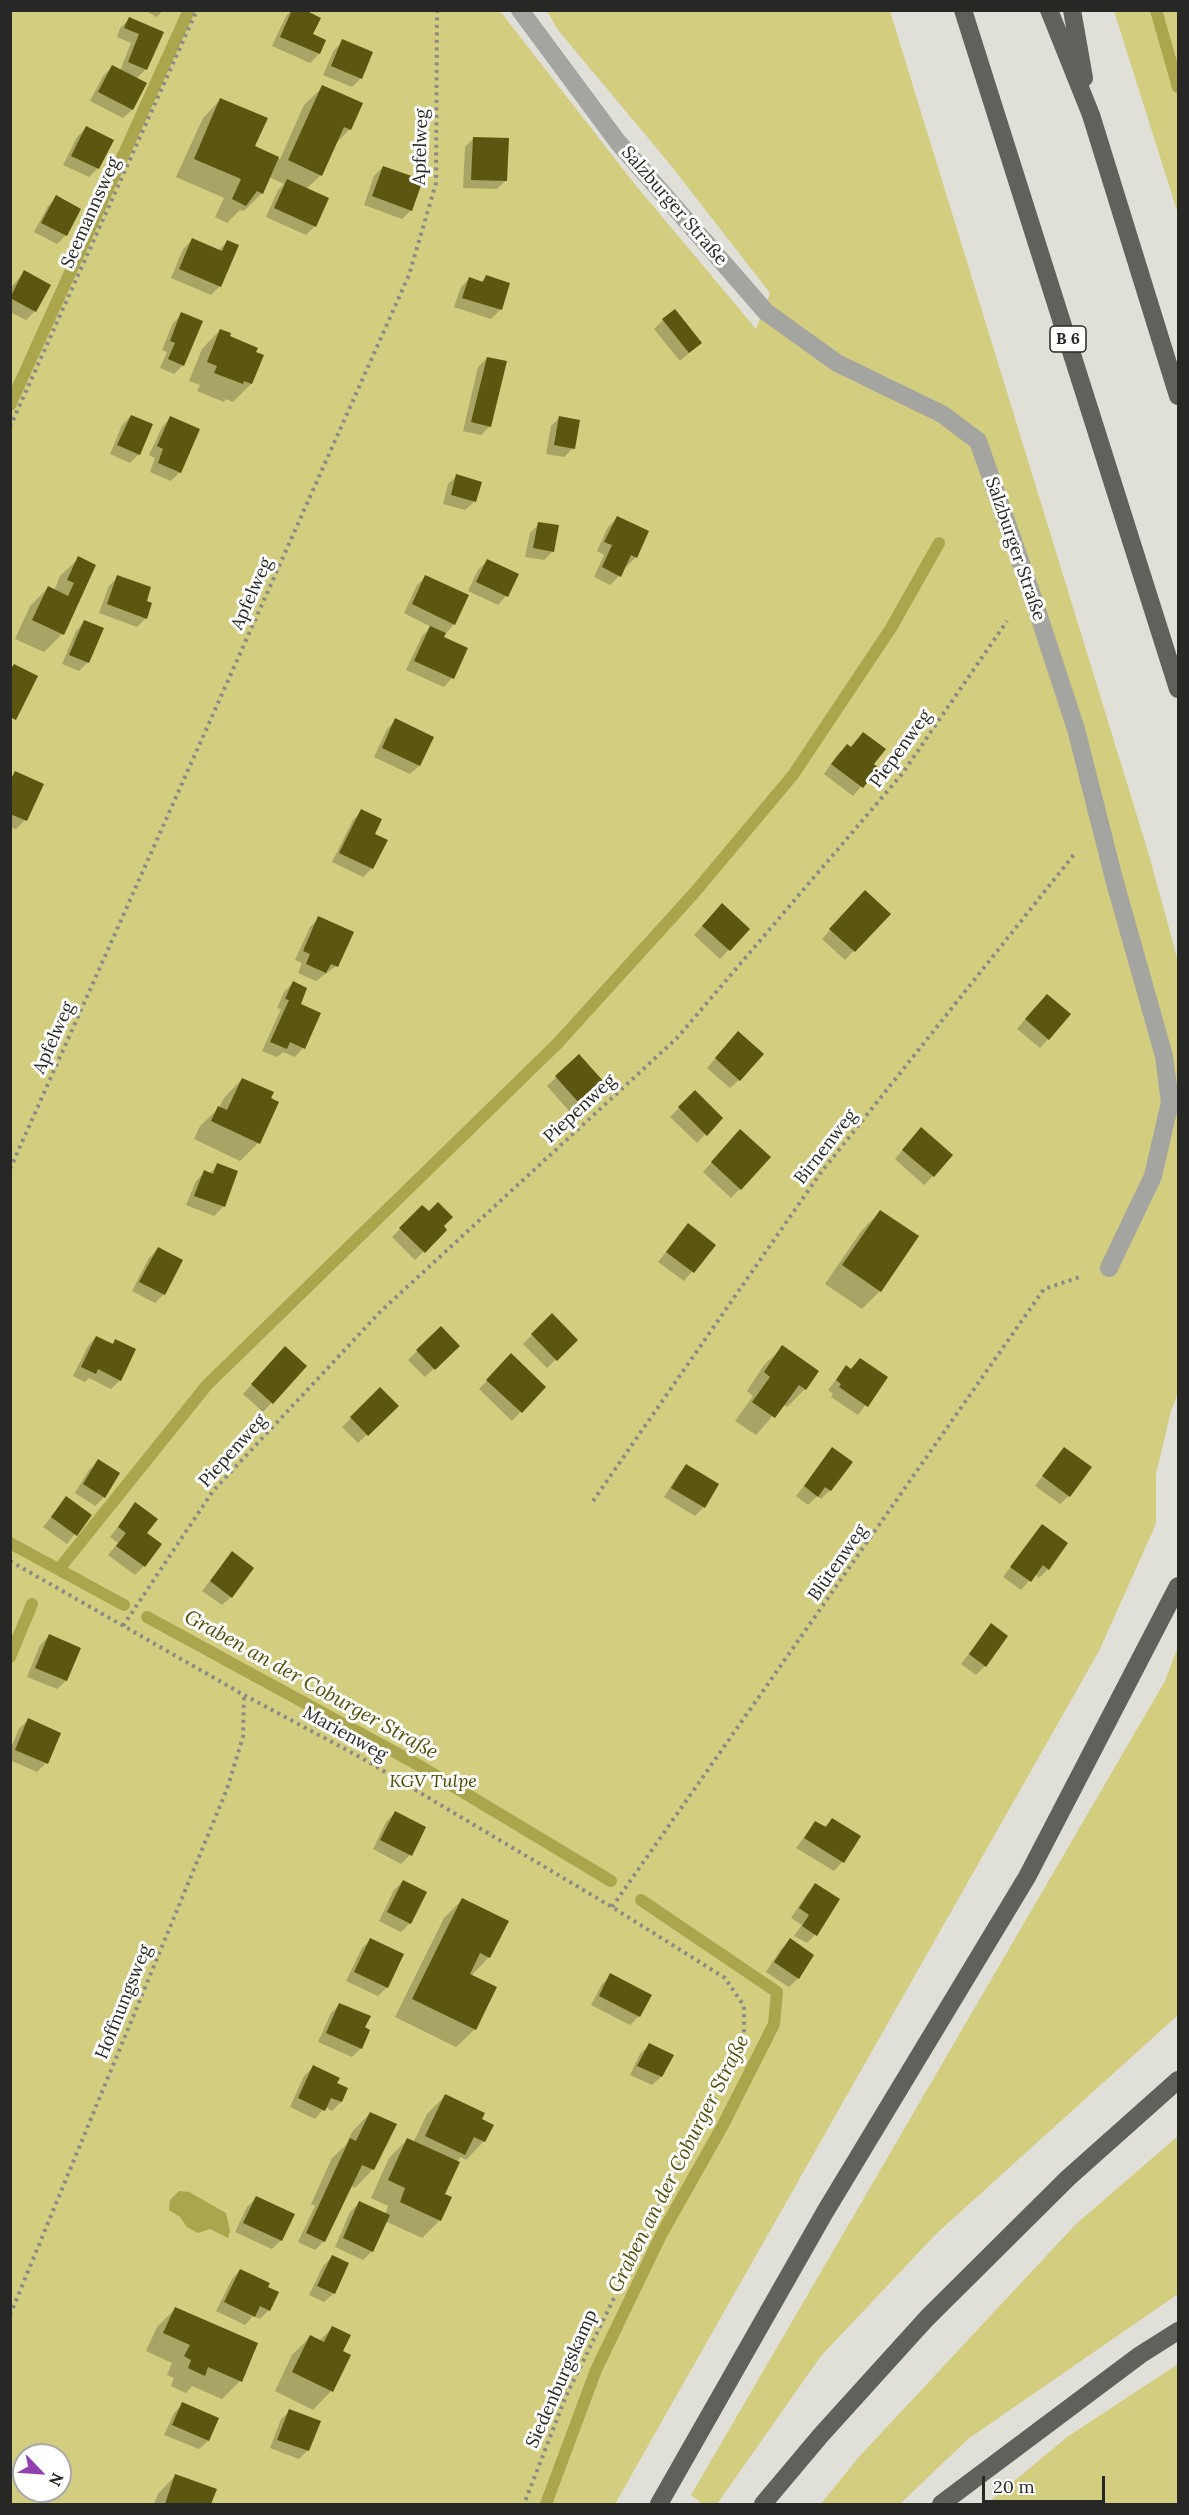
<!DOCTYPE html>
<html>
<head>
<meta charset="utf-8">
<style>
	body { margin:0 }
	#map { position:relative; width:1189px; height:2515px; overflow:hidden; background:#e0e0d9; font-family:Lora,serif }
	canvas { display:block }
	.frame { position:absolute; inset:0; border:12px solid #272725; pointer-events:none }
	.north { position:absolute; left:12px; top:2443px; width:60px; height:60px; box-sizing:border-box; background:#fffffe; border:2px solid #a9a9a7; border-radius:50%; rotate:115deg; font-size:16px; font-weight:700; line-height:24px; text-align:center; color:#272725 }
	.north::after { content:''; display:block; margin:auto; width:21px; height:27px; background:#9140b0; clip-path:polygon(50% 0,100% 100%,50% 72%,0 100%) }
	.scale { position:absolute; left:982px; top:2476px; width:123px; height:27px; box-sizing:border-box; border:3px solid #272725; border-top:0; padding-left:8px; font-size:18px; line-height:21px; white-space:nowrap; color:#272725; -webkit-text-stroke:4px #fffffe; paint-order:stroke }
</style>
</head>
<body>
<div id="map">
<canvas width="1189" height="2515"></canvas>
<div class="frame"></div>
<div class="north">N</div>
<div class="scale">20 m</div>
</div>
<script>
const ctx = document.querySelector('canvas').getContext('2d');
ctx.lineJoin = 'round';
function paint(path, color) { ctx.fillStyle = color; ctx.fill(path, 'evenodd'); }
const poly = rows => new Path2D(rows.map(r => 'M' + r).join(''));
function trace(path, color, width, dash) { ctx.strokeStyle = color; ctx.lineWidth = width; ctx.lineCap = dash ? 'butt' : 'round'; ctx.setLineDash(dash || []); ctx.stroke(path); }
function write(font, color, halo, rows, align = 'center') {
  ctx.font = font + ' Lora,serif'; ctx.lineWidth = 6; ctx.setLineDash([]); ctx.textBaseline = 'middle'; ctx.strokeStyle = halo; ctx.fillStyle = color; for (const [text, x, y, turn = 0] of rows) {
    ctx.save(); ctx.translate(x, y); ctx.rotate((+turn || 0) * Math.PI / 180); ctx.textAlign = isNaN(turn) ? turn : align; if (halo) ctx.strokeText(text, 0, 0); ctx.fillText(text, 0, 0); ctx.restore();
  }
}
const green = poly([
	[11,11,500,11,633,182,756,329,770,293,669,163,558,30,547,11,890,11,1149,855,1178,961,1178,1393,1171,1411,1156,1474,1156,1524,1099,1651,615,2504,11,2504],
	[24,2455,60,2455,60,2491,24,2491],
	[1114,11,1178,11,1178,214],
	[1178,1646,1178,2015,936,2234,821,2356,717,2504,703,2504,691,2495,1165,1681],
	[1178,2136,1178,2294,968,2439,900,2504,821,2504,858,2458,1076,2224],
	[1178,2364,1178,2504,987,2504,1067,2437]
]);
const water = poly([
	[179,2191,189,2192,226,2213,230,2231,228,2238,210,2229,198,2233,187,2227,180,2217,169,2210,170,2200]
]);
const shadow = poly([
	[144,10,163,10,157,17],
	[292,10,301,10,311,35,324,40,319,54,310,63,272,46,286,16],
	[129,19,162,32,146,69,136,79,145,84,132,110,123,118,90,101,103,76,112,67,120,71,131,43,117,37,120,28],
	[343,41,361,78,352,87,323,75,334,50],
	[323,87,350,129,335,144,321,175,306,189,315,226,306,235,266,217,278,190,284,184,269,177,262,193,244,211,240,210,227,223,215,217,224,198,176,177,203,118,221,99,253,147,280,159,304,105],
	[86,128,98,168,89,177,63,165,77,137],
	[474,138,506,180,497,189,463,188,465,147],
	[383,167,411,210,402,219,364,205,374,176],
	[57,197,66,235,57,244,34,232,48,206],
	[192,240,218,251,227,242,220,286,211,295,171,278,183,249],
	[24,272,49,285,35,311,26,320,10,312,10,289],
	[486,277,508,284,500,310,491,319,454,307,461,287,470,278,481,282],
	[182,314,183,365,174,374,160,368,167,352,162,350,173,323],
	[663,320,700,343,680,361,654,329],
	[220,330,228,337,262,356,251,384,233,402,226,399,224,402,197,391,200,385,189,381,202,349],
	[487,358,490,426,481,435,463,431,478,367],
	[131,416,139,454,130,463,110,454,122,425],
	[560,417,573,448,564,457,546,454,551,426],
	[170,418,180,472,171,481,150,472,155,458,149,455,162,427],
	[457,476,474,502,465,510,443,504,448,484],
	[617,518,636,557,627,566,625,565,619,576,610,585,594,577,604,555,597,551,608,527],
	[539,524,553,551,544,560,525,557,530,533],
	[79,558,94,566,62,634,44,652,15,639,30,606,48,588,54,591,60,576],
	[487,561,517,574,506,596,498,605,468,591,478,570],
	[426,576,454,624,442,638,452,678,444,687,406,670,422,636,431,627,404,613,417,585],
	[118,577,145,602,146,618,137,627,99,613,109,586],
	[84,622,88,662,79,671,62,664,76,631],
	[396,720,419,766,410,774,374,757,387,729],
	[863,734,872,764,877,768,853,796,824,774,838,754,847,746,850,748],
	[16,773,42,785,25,820,16,829,10,827,10,778],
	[362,811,373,835,372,868,363,877,332,862,353,820],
	[856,901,889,914,845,960,822,939],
	[713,914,748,929,720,959,694,935],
	[319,918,336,966,316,981,298,973,302,963,295,960,310,927],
	[293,983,299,1005,303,1048,295,1057,283,1052,277,1057,262,1051,281,1009,277,1008,284,992],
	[1038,1004,1048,1039,1040,1048,1017,1029],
	[730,1042,739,1080,730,1088,707,1068],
	[579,1056,593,1091,570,1112,547,1086],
	[242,1079,258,1143,240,1161,194,1139,200,1126,219,1108,224,1098],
	[695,1092,721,1118,697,1143,670,1117],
	[912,1138,933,1176,924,1185,895,1159],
	[732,1140,769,1158,731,1198,703,1172],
	[218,1165,237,1172,223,1207,214,1216,186,1205,196,1181,205,1172,209,1174],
	[422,1207,445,1230,415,1260,392,1237],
	[880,1212,880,1291,862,1309,825,1284,862,1230],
	[680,1234,714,1245,684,1281,658,1262],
	[158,1249,164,1294,155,1303,132,1291,149,1258],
	[552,1315,576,1340,547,1368,523,1344],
	[441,1328,458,1346,425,1377,408,1360],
	[96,1337,111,1345,115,1341,120,1380,111,1389,89,1378,85,1382,73,1376,88,1346],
	[783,1347,805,1389,787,1407,783,1404,756,1435,735,1421,753,1396,747,1391,764,1365],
	[511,1356,544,1387,512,1421,479,1389],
	[277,1357,305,1366,263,1412,243,1394],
	[860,1360,886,1378,858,1415,831,1397,833,1394,828,1390,846,1367,850,1370],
	[380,1389,397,1406,358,1443,342,1427],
	[1064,1448,1069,1496,1060,1504,1035,1486],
	[833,1449,830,1490,821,1499,817,1496,808,1505,796,1496],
	[98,1461,104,1497,95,1506,75,1493,89,1470],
	[686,1466,717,1485,704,1507,695,1516,664,1497,678,1475],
	[66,1498,90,1515,67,1544,43,1527],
	[135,1504,145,1533,144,1566,135,1575,108,1555,118,1543,110,1537],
	[1042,1526,1048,1569,1039,1578,1035,1574,1021,1590,1003,1577],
	[232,1553,231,1597,222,1605,202,1591],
	[991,1625,985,1666,976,1675,961,1664],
	[49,1636,79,1649,66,1681,57,1689,27,1677,40,1645],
	[28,1720,46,1763,37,1772,10,1760,10,1750,19,1729],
	[395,1813,410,1855,401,1864,373,1849,386,1822],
	[832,1820,859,1837,842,1862,834,1871,796,1848,815,1823,823,1828],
	[403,1881,410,1923,401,1932,379,1921,394,1890],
	[816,1885,815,1935,807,1943,794,1936,802,1925,791,1918,807,1894],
	[462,1900,489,1957,471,1976,475,2029,456,2047,395,2017,444,1918],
	[371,1940,387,1987,378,1996,346,1981,362,1948],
	[790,1940,812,1955,798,1978,789,1987,766,1972,781,1949],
	[611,1975,639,2016,630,2025,591,2005,602,1984],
	[340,2005,363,2028,361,2048,352,2057,318,2042,331,2013],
	[649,2045,672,2055,661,2077,652,2085,630,2075,640,2054],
	[313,2067,335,2084,346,2089,341,2102,332,2111,325,2107,315,2119,290,2107,304,2076],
	[445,2096,480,2120,484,2141,466,2160,461,2157,456,2162,443,2195,440,2220,422,2238,385,2221,372,2251,363,2260,335,2247,350,2212,359,2203,385,2215,388,2206,371,2198,389,2158,407,2140,413,2143,427,2114],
	[370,2113,373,2169,355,2188,350,2185,324,2241,315,2250,298,2242,315,2206,311,2204,332,2158,346,2145,352,2132],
	[256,2198,281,2240,272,2249,235,2232,247,2207],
	[332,2257,347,2264,333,2294,324,2302,309,2295,323,2266],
	[240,2270,266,2288,269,2310,260,2319,253,2316,245,2325,216,2311,232,2279],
	[175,2309,240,2381,222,2399,192,2386,186,2393,171,2386,174,2378,167,2375,172,2363,146,2351,157,2327],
	[332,2328,342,2352,349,2356,331,2391,313,2410,275,2391,292,2355,310,2337,319,2341],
	[183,2404,208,2441,199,2449,164,2435,174,2413],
	[290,2411,308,2450,299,2459,270,2448,281,2419],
	[176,2475,215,2489,210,2504,154,2504,158,2494]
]);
const stream = poly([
	[1156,10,1178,87],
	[10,405,189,10],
	[10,1543,124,1605],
	[59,1569,207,1385,557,1044,695,892,793,775,891,628,939,543],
	[147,1617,413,1762,611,1881],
	[10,1657,32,1604],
	[546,2504,596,2370,661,2235,723,2125,774,2024,777,1992,641,1900]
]);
const building = poly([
	[292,10,305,10,321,18,313,34,326,40,320,54,280,37],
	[129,17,164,32,147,70,128,62,139,34,124,28],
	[342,39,373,52,362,79,331,66],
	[112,65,147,83,133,110,98,92],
	[322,85,363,103,351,130,344,127,322,176,288,160],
	[220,98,268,118,255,146,279,157,263,194,257,191,246,206,232,199,241,179,194,159],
	[86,126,114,140,99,169,71,156],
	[473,137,509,138,507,181,471,180],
	[383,166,423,180,412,211,372,196],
	[287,179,329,198,316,227,274,208],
	[56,195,81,209,67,236,41,223],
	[192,238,222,251,227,240,239,245,221,287,179,269],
	[24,270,51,285,36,312,10,298],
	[486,275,510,283,502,310,462,298,469,277,483,282],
	[675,309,702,343,689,353,662,319],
	[181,312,203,321,184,366,168,359,175,343,170,341],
	[220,329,231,333,230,336,258,348,256,352,264,355,252,384,244,381,243,384,214,373,217,366,207,362],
	[487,357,507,361,491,427,471,422],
	[131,415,153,424,140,455,117,445],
	[170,416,200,429,181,473,158,463,163,449,157,446],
	[559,416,580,420,575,449,554,445],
	[456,474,482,482,476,502,451,495],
	[617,516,649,531,637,558,631,555,621,577,602,567,612,545,604,542],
	[538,522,559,525,554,552,533,548],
	[78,556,96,565,64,635,32,620,48,586,68,596,74,583,67,580],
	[487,559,519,574,508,597,476,582],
	[117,575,151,587,147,601,152,603,147,619,107,604],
	[425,575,469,595,455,625,412,604],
	[84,620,104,628,89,663,69,655],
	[430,626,446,633,444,637,468,648,454,679,414,661],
	[14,664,38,676,16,720,10,717,10,670],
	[395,718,434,737,420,766,382,748],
	[863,732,886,749,874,764,879,768,863,788,831,764,847,744,851,747],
	[15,771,44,784,27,821,10,814,10,781],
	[361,809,382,819,375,834,388,840,373,869,339,853],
	[865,890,891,914,855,952,829,929],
	[722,903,750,929,730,951,702,926],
	[318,916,354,932,338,967,331,964,326,973,306,964,310,954,303,951],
	[293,981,307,988,301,1004,321,1013,305,1049,290,1042,287,1049,270,1042,289,1000,285,999],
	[1047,994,1071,1014,1049,1040,1025,1019],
	[738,1031,764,1054,740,1081,715,1058],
	[579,1054,604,1082,580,1104,555,1076],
	[242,1078,274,1092,271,1098,279,1102,260,1144,211,1121,218,1106,227,1110],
	[695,1090,723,1118,707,1136,678,1107],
	[921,1127,953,1155,934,1177,902,1150],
	[740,1129,771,1157,741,1190,711,1162],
	[217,1163,238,1171,225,1207,194,1196,204,1170,213,1174],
	[438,1202,453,1217,444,1226,447,1230,425,1253,399,1228,422,1205,429,1211],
	[880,1210,919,1236,881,1292,842,1265],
	[688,1223,716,1245,694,1273,666,1252],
	[158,1247,183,1260,165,1295,139,1282],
	[552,1313,578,1340,557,1361,531,1334],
	[441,1326,460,1346,435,1370,416,1350],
	[96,1336,113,1344,115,1339,136,1349,121,1381,98,1369,96,1374,81,1367],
	[782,1345,819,1371,806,1390,799,1385,775,1418,752,1402,770,1377,764,1372],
	[285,1346,307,1366,273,1404,251,1384],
	[511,1353,546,1387,522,1413,486,1380],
	[860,1358,888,1377,868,1407,839,1387,841,1384,836,1380,846,1365,851,1369],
	[380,1387,399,1406,368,1436,350,1417],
	[832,1447,853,1462,831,1491,825,1487,818,1497,804,1486],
	[1064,1447,1092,1467,1070,1497,1042,1476],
	[98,1459,120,1473,105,1498,83,1484],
	[686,1464,719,1484,705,1508,671,1488],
	[66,1496,92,1515,77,1536,51,1517],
	[135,1502,158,1519,147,1533,162,1544,145,1567,116,1546,126,1533,118,1527],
	[1042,1524,1068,1543,1049,1570,1043,1565,1031,1582,1010,1567],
	[232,1551,254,1568,232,1598,210,1581],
	[991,1623,1008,1636,986,1667,969,1654],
	[49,1634,81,1648,67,1681,35,1668],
	[28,1718,61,1733,48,1764,15,1750],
	[395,1811,426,1827,412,1856,380,1840],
	[832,1818,861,1836,844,1863,804,1838,815,1821,826,1827],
	[403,1880,427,1892,411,1924,387,1912],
	[815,1883,840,1899,817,1936,802,1926,809,1915,799,1908],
	[462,1898,509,1921,490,1958,480,1953,470,1974,497,1987,476,2030,412,1999],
	[370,1938,404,1954,388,1988,354,1972],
	[790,1938,814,1955,799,1979,774,1962],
	[610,1973,652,1995,640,2017,599,1996],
	[339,2003,371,2016,365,2027,370,2030,362,2049,326,2033],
	[649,2043,674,2055,662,2077,637,2066],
	[313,2065,340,2078,337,2083,348,2088,342,2102,331,2098,325,2111,298,2098],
	[445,2094,485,2113,482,2119,494,2125,485,2142,474,2137,465,2155,425,2136],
	[370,2112,397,2124,374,2170,362,2165,325,2242,306,2233,350,2138,356,2141],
	[407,2138,460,2162,445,2194,452,2197,441,2221,400,2202,405,2188,388,2180],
	[256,2196,295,2214,282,2241,243,2223],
	[359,2201,390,2215,373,2252,343,2238],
	[332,2255,349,2263,335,2294,317,2286],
	[240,2269,270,2283,268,2287,279,2292,270,2311,260,2306,255,2317,224,2302],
	[175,2307,258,2343,242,2382,208,2367,205,2376,188,2368,191,2360,184,2356,190,2345,163,2333],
	[332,2326,351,2335,343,2351,351,2355,333,2392,292,2372,310,2335,324,2342],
	[182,2402,219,2418,209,2441,172,2425],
	[289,2409,321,2421,309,2451,277,2440],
	[175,2474,217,2489,211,2504,165,2504]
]);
const path = poly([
	[10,427,197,10],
	[10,1169,409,275,436,183,437,10],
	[593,1501,819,1175,1076,852],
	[10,1561,244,1695,360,1757,612,1907,725,1978,744,2006,744,2042,668,2188,566,2396,524,2504],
	[123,1626,213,1491,380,1312,677,1038,902,774,1007,621],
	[612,1907,1044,1289,1080,1277],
	[10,2315,227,1789,243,1737,244,1695]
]);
const street = poly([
	[520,10,617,141,766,312,837,363,942,414,978,441,1030,589,1076,729,1114,879,1164,1056,1170,1102,1153,1176,1109,1268]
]);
const highway = poly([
	[963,10,1178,689],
	[1049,10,1091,115,1178,396],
	[1072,10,1084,78],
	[659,2504,825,2212,1027,1877,1178,1586],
	[763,2504,821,2435,927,2318,1068,2178,1178,2080],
	[941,2504,1140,2355,1178,2331]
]);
const shields = [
	[1068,339,36]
];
const shieldNames = [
	["B 6",1068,339]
];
const streetNames = [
	["Apfelweg",421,147,-88],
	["Salzburger Straße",674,206,49],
	["Seemannsweg",91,213,-66],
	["Salzburger Straße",1015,549,71],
	["Apfelweg",252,594,-66],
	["Piepenweg",901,749,-54],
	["Apfelweg",54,1038,-66],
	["Piepenweg",580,1109,-43],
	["Birnenweg",826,1147,-52],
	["Piepenweg",233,1451,-48],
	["Blütenweg",838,1563,-55],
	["Marienweg",345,1734,29],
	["Hoffnungsweg",124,2002,-68],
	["Siedenburgskamp",562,2379,-66]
];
const parkNames = [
	["KGV Tulpe",433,1782]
];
const waterNames = [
	["Graben an der Coburger Straße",311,1685,29],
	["Graben an der Coburger Straße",679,2164,-63]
];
paint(green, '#d2cd7f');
paint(water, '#aba54e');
paint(shadow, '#0003');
trace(stream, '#aba54e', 12);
paint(building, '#5b5710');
trace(path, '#8b8b86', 4, [3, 4.5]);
trace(street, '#a4a4a1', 18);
trace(highway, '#61615b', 18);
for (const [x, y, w] of shields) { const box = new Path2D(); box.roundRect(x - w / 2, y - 13, w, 26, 4.5); ctx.fillStyle = '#fffffe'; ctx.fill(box); trace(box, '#272725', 1.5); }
write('bold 16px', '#272725', null, shieldNames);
write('18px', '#272725', '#fffffe', streetNames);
write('italic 18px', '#4d4901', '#fffffe', parkNames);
write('italic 20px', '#534f0a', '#fffffe', waterNames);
</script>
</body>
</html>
